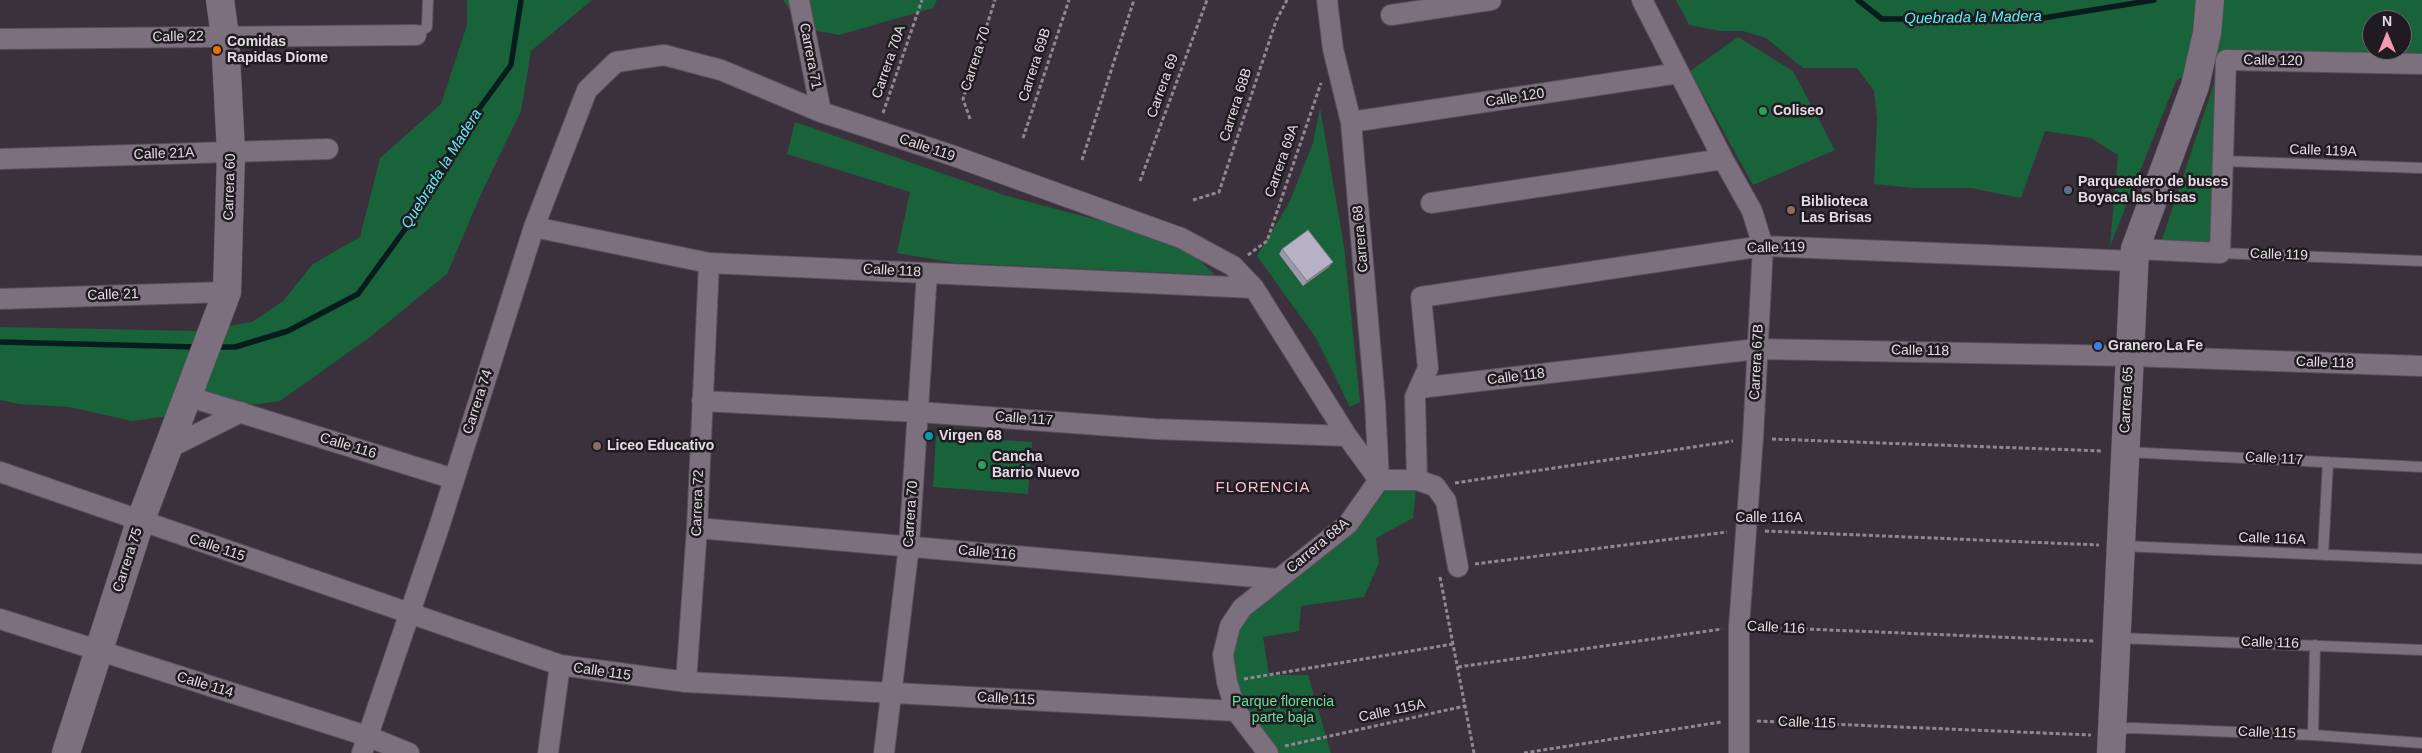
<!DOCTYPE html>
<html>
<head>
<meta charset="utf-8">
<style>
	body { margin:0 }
	#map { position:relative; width:2422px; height:753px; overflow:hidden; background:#3b313d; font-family:Arial,sans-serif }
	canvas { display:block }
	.north { position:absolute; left:2362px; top:10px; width:50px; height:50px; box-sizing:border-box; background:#201b20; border:1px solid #6e686e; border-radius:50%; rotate:0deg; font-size:14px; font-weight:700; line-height:20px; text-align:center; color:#e3dbe4 }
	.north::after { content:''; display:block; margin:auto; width:18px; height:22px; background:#f19ab2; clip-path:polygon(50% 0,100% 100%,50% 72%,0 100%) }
</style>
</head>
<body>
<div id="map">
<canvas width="2422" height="753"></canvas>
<div class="north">N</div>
</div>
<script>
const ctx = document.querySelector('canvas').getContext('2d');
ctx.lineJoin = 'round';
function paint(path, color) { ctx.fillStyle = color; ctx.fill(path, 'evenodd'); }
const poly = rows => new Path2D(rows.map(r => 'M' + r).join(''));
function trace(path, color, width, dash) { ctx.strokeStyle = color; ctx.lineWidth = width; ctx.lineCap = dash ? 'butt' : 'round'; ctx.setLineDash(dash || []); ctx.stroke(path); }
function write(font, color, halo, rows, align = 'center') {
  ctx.font = font + ' Arial,sans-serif'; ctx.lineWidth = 5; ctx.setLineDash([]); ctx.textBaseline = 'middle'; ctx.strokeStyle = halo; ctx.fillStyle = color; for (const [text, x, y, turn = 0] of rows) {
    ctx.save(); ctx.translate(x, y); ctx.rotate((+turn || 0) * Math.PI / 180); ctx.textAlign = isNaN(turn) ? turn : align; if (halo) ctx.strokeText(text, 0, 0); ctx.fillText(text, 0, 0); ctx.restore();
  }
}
const green = poly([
	[467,0,592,0,531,51,521,111,481,194,447,274,370,337,280,401,132,421,69,407,19,404,0,400,0,327,199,331,252,322,283,301,313,264,360,237,380,158,441,104,467,25],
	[783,0,937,0,933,8,839,35,802,28],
	[1676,0,2422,0,2422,54,2226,50,2176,81,2110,246,2118,155,2091,138,2045,131,2021,198,1971,188,1914,188,1874,184,1877,118,1874,91,1857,68,1803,68,1766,38,1743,31,1720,31,1689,25],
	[2372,20,2402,20,2402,50,2372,50],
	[1738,37,1793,71,1835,150,1753,185,1690,71],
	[2221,63,2210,242,2162,240],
	[1320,108,1344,246,1360,402,1350,407,1316,338,1257,256,1289,203,1313,143],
	[795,122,1007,196,1121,226,1194,255,1215,275,956,263,897,253,910,192,787,154],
	[936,436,1032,442,1028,494,933,487],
	[1379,480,1417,480,1413,518,1376,538,1379,563,1364,597,1301,606,1299,631,1263,637,1269,675,1308,675,1331,753,1268,753,1242,704,1231,665,1239,626]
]);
const stream = poly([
	[1858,0,1882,19,2037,19,2154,0],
	[0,342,198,347],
	[214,347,235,347,288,331,358,294,422,206,457,139,511,65,521,0]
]);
const path = poly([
	[883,113,922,0],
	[970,119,963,99,995,0],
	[1023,138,1069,0],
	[1082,160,1134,0],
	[1140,181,1207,0],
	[1193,200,1219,192,1276,21,1287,0],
	[1248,255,1267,241,1321,83],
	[1772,439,2103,451],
	[1455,483,1733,441],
	[1765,531,2099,545],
	[1475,564,1727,532],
	[1440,577,1474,753],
	[1758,627,2094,641],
	[1458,667,1722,629],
	[1244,679,1453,644],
	[1757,721,2091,735],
	[1285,746,1465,706],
	[1524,753,1721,722]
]);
const service = poly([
	[416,35,427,27,428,0],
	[2223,161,2422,168],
	[2220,253,2422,261],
	[2126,452,2422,467],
	[2122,546,2422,559],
	[2323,555,2328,462],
	[2118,638,2422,650],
	[2113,729,2132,728,2313,735,2422,743],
	[2313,735,2315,645]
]);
const minor = poly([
	[799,0,821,112],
	[1327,0,1333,49,1351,122,1375,402,1379,480],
	[1642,0,1723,159,1752,211,1763,246,1753,438,1739,626,1739,753],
	[1391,15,1491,0],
	[0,39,416,35],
	[1351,122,1679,73],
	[0,159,328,149],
	[1431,203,1723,159],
	[534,227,709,263,1254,288],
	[2135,249,2220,253,2226,60,2422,64],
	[0,299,227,292],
	[1419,388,1757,349,2129,356,2422,366],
	[187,396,454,479],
	[702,401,919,412,1155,429,1347,436],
	[169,448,241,412],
	[0,472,560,665,686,682,1236,711],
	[1379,480,1417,480,1435,486,1446,501,1458,567],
	[1417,480,1415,397,1428,368,1421,297,1763,246,2134,261],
	[697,528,1278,579],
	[0,619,367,736,409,753],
	[686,682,697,528,709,263],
	[362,753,440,524,534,227,587,90,616,62,664,55,721,70,821,112,951,155,1181,238,1233,266,1254,288,1347,436,1379,480],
	[548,753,560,665],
	[884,753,909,546,927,273],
	[1268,753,1236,711,1227,682,1223,655,1230,626,1242,608,1348,524,1379,480]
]);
const secondary = poly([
	[66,753,140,522,227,292,231,152,225,36,220,0],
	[2111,753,2135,249,2195,86,2207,33,2210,0]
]);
const wall = poly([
	[1282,249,1329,267,1303,286,1279,254]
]);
const shadedWall = poly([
	[1333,262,1329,267,1303,286,1307,281]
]);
const building = poly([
	[1308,230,1333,262,1307,281,1282,249,1308,230]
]);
const markers = [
	[217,50,5,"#e8710a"],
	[1763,111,5,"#2e9e5b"],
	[2068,190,5,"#5c6f8a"],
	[1791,210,5,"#8d6e63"],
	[2098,346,5,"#3f7fe0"],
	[929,436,5,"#0f9aa8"],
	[597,446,5,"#8d6e63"],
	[982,465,5,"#2e9e5b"]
];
const streetNames = [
	["Calle 22",178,37,-1],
	["Carrera 71",810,56,79],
	["Carrera 70",976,59,-72],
	["Calle 120",2273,61,1],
	["Carrera 70A",889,62,-71],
	["Carrera 69B",1035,65,-72],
	["Carrera 69",1163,86,-70],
	["Calle 120",1515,98,-9],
	["Carrera 68B",1236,105,-72],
	["Calle 119",927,148,19],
	["Calle 119A",2323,151,2],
	["Calle 21A",164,154,-2],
	["Carrera 69A",1282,161,-71],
	["Carrera 60",230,187,-88],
	["Carrera 68",1361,239,-95],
	["Calle 119",1776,248,-1],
	["Calle 119",2279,255,2],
	["Calle 118",892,271,3],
	["Calle 21",113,295,-2],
	["Calle 118",1920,351,1],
	["Carrera 67B",1757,362,-87],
	["Calle 118",2325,363,2],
	["Calle 118",1516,377,-7],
	["Carrera 65",2127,400,-87],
	["Carrera 74",478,402,-72],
	["Calle 117",1024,419,4],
	["Calle 116",348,446,17],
	["Calle 117",2274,459,3],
	["Carrera 72",698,503,-88],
	["Carrera 70",911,514,-86],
	["Calle 116A",1769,518],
	["Calle 116A",2272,539,2],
	["Carrera 68A",1318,546,-40],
	["Calle 115",217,548,19],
	["Calle 116",987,553,5],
	["Carrera 75",128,560,-72],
	["Calle 116",1776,628,3],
	["Calle 116",2270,643,2],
	["Calle 115",602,672,8],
	["Calle 114",205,685,17],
	["Calle 115",1006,699,3],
	["Calle 115A",1392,711,-12],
	["Calle 115",1807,723,2],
	["Calle 115",2267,733,2]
];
const poiNames = [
	["Comidas",227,42],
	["Rapidas Diome",227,58],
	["Coliseo",1773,111],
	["Parqueadero de buses",2078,182],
	["Boyaca las brisas",2078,198],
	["Biblioteca",1801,202],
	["Las Brisas",1801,218],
	["Granero La Fe",2108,346],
	["Virgen 68",939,436],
	["Liceo Educativo",607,446],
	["Cancha",992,457],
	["Barrio Nuevo",992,473]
];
const parkNames = [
	["Parque florencia",1283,702],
	["parte baja",1283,718]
];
const waterNames = [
	["Quebrada la Madera",1973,18,-1],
	["Quebrada la Madera",442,169,-58]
];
const neighbourhoodNames = [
	["FLORENCIA",1263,488]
];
paint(green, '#186339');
trace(stream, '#091c1d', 5.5);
trace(service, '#584f5a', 12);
trace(minor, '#584f5a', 22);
trace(secondary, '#584f5a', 29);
trace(path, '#908791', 3, [4, 2.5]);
trace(service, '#7c707e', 10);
trace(minor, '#7c707e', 20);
trace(secondary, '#7c707e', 28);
paint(wall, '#9d98a8');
paint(shadedWall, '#7f7c88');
paint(building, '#b6b1c3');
trace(building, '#7f7c88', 1);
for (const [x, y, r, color] of markers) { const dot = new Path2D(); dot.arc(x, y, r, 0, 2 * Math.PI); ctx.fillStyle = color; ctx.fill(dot); trace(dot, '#201b20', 2); }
write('14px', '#e3dbe4', '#201b20', streetNames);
write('bold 14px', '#e3dbe4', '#201b20', poiNames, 'left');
write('14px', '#66e195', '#201b20', parkNames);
write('italic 15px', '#5df0f5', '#201b20', waterNames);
ctx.letterSpacing = '1px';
write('15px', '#f5c3cf', '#201b20', neighbourhoodNames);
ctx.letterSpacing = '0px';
</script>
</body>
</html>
